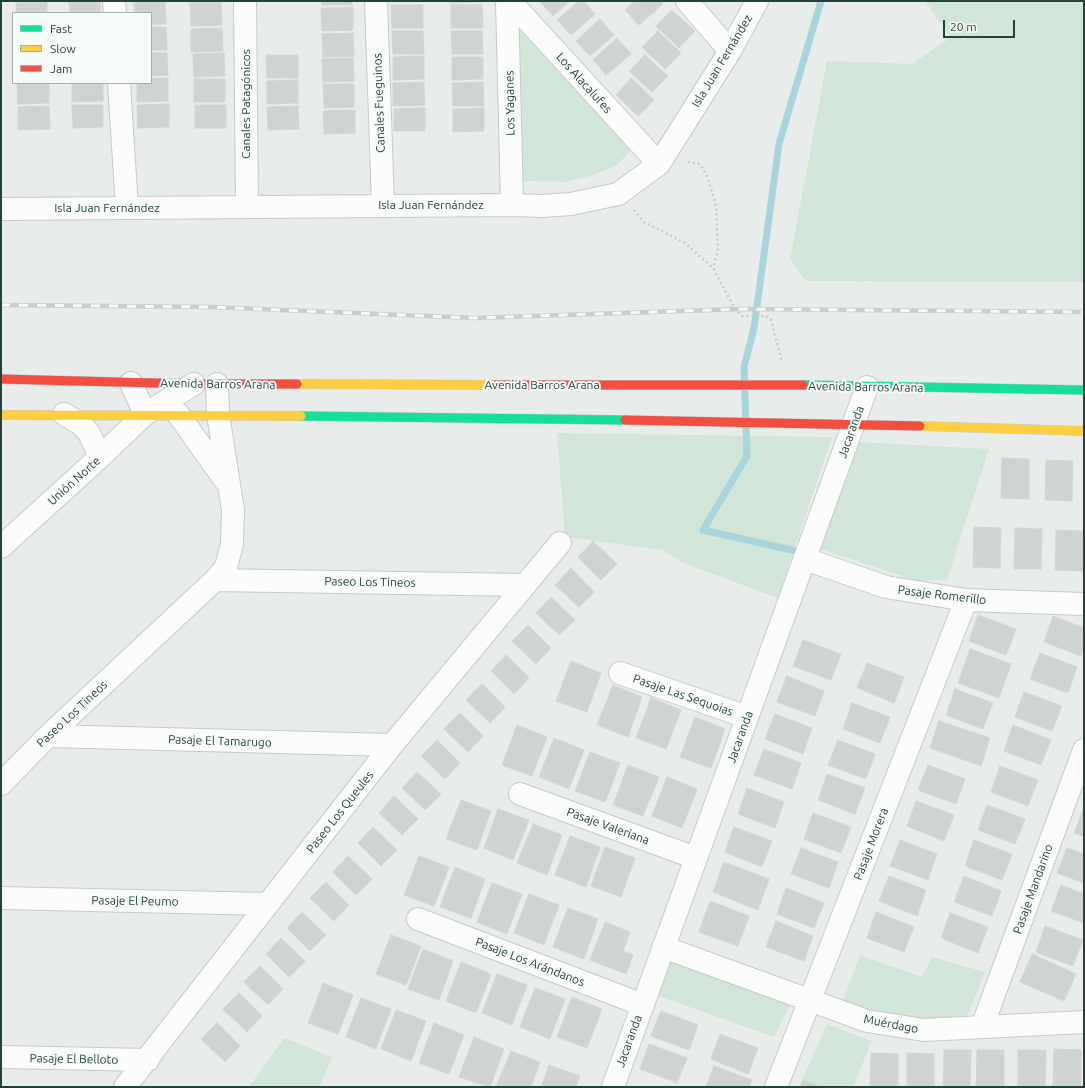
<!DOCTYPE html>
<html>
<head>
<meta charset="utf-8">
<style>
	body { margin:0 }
	#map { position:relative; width:1085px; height:1088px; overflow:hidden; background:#e8edeb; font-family:Ubuntu,sans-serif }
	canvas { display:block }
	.frame { position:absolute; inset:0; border:2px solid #24423a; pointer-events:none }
	.legend { position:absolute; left:12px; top:12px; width:140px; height:72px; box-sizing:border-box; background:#f7fbf9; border:1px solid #a3b1ad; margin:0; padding:5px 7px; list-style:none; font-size:12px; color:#24423a }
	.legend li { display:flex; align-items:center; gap:8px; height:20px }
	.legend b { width:20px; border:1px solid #a3b1ad }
	.scale { position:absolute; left:943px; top:20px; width:72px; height:18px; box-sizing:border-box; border:2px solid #24423a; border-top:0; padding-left:5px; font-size:12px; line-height:14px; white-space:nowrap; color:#24423a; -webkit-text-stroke:3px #f7fbf9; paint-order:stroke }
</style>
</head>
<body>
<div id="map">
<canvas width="1085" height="1088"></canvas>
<div class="frame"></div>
<ul class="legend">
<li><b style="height:5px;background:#16e098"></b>Fast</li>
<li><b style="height:5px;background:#ffcf43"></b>Slow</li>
<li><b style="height:5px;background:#f24e42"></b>Jam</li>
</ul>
<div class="scale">20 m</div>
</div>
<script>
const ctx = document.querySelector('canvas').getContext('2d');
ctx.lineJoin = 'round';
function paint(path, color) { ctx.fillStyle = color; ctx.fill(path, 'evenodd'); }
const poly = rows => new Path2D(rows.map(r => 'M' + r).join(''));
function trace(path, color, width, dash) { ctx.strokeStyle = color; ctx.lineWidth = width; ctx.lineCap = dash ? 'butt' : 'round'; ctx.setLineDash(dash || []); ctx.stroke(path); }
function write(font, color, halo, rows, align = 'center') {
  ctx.font = font + ' Ubuntu,sans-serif'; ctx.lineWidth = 4; ctx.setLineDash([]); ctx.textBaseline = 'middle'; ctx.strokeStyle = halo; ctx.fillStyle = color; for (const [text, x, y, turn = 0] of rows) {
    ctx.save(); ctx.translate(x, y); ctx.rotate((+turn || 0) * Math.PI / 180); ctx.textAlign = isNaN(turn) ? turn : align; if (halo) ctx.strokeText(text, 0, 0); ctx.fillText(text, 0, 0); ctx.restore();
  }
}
const green = poly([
	[925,1,1084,1,1084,282,806,281,790,259,827,61,912,64,951,37],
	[519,30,525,31,633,148,616,166,590,176,565,182,524,181,520,177,512,34],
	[557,433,832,437,778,598,683,563,663,550,565,537],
	[858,442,989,449,947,580,917,581,820,549],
	[860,955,922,977,932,957,985,972,967,1017,884,1018,843,1001],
	[665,959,792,1002,774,1037,653,994],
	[827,1024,872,1041,853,1087,824,1087,802,1081],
	[284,1038,332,1057,320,1086,249,1087]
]);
const stream = poly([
	[799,556,800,552,703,530,747,456,744,367,754,328,779,144,821,1]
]);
const building = poly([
	[100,1,101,13,70,13,69,2,100,1],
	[165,1,166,24,151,24,151,13,134,13,134,2,165,1],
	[321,1,352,1,352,5,322,5,321,1],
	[451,1,482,1,482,2,451,3,451,1],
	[539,1,570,1,553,16,539,1],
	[579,1,584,1,595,14,571,35,557,20,579,1],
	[635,1,660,1,663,4,639,25,625,10,635,1],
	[47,2,47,13,16,13,16,3,47,2],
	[221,2,222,25,191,26,190,3,221,2],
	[391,5,423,5,423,28,392,28,391,5],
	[451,5,482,5,483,28,451,28,451,5],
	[353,7,353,30,322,31,321,8,353,7],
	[672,10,695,31,679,48,656,26,672,10],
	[600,19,614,35,590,56,576,41,600,19],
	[151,27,166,27,167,50,151,50,151,27],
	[222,28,223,51,191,52,191,29,222,28],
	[392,31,423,31,424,54,393,54,392,31],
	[451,31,482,31,483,54,452,54,451,31],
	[658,31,681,53,665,69,642,47,658,31],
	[353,33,354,56,323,57,322,34,353,33],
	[617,38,631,54,606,75,593,60,617,38],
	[151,53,167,53,168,75,151,76,151,53],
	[224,53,225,76,194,77,193,54,224,53],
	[266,55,298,55,298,78,267,78,266,55],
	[645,55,668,76,652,92,629,71,645,55],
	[424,56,424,79,393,80,393,57,424,56],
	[452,57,483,57,483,79,452,80,452,57],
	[353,58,354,81,323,82,322,59,353,58],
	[168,78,168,101,137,102,137,83,151,83,151,79,168,78],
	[631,78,654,100,638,116,616,95,631,78],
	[194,79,225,79,225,102,194,102,194,79],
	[298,80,298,103,267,104,267,81,298,80],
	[424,82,425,105,393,106,393,83,424,82],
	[483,82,484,106,453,106,452,83,483,82],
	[17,83,49,83,49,103,18,104,17,83],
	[72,83,103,83,103,101,72,102,72,83],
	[323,84,354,84,354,107,324,108,323,84],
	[169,104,169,127,138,128,137,105,169,104],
	[72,105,103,105,103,127,73,128,72,105],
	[195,105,226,105,226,128,195,128,195,105],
	[49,106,50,129,18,130,18,107,49,106],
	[298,106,299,129,268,130,267,107,298,106],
	[425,108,425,131,394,131,394,109,425,108],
	[484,108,484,131,453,132,453,109,484,108],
	[355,110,355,133,324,134,323,111,355,110],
	[1002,458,1029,459,1029,499,1001,498,1002,458],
	[1046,460,1073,461,1072,501,1045,500,1046,460],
	[974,527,1001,528,1000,568,973,567,974,527],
	[1015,528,1042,529,1041,569,1014,569,1015,528],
	[1056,530,1083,531,1083,571,1055,570,1056,530],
	[593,541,617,564,601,580,578,557,593,541],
	[571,568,594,592,579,607,555,585,571,568],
	[551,597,575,620,559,635,536,613,551,597],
	[978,615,1016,629,1006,655,969,641,978,615],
	[1053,616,1084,628,1084,648,1081,656,1044,642,1053,616],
	[528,625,551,648,536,664,512,641,528,625],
	[803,640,841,654,831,680,793,666,803,640],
	[970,649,1011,664,999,698,958,683,970,649],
	[1040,653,1077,667,1068,693,1030,679,1040,653],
	[506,655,529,678,514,694,491,671,506,655],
	[571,661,601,673,587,712,556,701,571,661],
	[867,663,904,677,894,703,857,688,867,663],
	[787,676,824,691,815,716,777,702,787,676],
	[482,684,505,707,490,723,466,700,482,684],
	[613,685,642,697,628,737,597,725,613,685],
	[955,689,993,703,983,729,946,715,955,689],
	[1024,692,1062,706,1052,731,1015,717,1024,692],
	[651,698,681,710,666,749,636,738,651,698],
	[852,703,890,717,880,743,843,729,852,703],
	[460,713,483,736,468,752,444,729,460,713],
	[775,714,812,728,803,754,765,739,775,714],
	[695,717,725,729,711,768,680,757,695,717],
	[939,721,990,738,981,766,930,748,939,721],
	[517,725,547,737,532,776,502,765,517,725],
	[1013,725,1051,740,1041,765,1004,751,1013,725],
	[554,738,584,750,569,789,539,777,554,738],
	[437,740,460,763,445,779,421,756,437,740],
	[838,740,875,754,866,779,828,765,838,740],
	[764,749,801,763,792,789,754,775,764,749],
	[590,752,620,763,605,802,575,791,590,752],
	[628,765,659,777,643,816,613,805,628,765],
	[928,765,965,779,956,804,918,790,928,765],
	[1000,766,1038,780,1028,806,991,792,1000,766],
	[417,772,441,794,425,810,402,788,417,772],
	[827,774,865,788,855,814,818,800,827,774],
	[667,777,697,789,682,828,652,816,667,777],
	[747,788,784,802,775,828,738,814,747,788],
	[394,796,418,819,402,835,379,813,394,796],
	[461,800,491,811,477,850,446,839,461,800],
	[916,801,954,815,944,841,907,826,916,801],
	[987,805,1025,819,1015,844,978,830,987,805],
	[1084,807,1084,836,1074,833,1084,807],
	[498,809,529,820,513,860,484,848,498,809],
	[813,813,851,827,841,853,804,839,813,813],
	[533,824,562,835,547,875,517,863,533,824],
	[373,827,397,850,381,866,358,843,373,827],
	[734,827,772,841,762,867,725,852,734,827],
	[570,836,600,847,586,887,555,875,570,836],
	[900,840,937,854,928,880,890,866,900,840],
	[974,840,1012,854,1002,880,965,866,974,840],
	[605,847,635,858,621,897,591,886,605,847],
	[801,848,838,862,829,888,791,874,801,848],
	[1067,848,1084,854,1084,883,1057,873,1067,848],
	[348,856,372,879,356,895,333,872,348,856],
	[419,856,449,867,434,906,404,895,419,856],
	[724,862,769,879,758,910,713,892,724,862],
	[455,867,485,879,471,918,440,907,455,867],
	[889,876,926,890,917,916,879,901,889,876],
	[964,876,1001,891,992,916,954,902,964,876],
	[326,882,349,905,334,921,310,898,326,882],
	[492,883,522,894,507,934,477,922,492,883],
	[1061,885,1084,894,1084,923,1051,911,1061,885],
	[786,888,824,903,814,928,777,914,786,888],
	[529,894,559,905,544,945,514,933,529,894],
	[710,901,749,916,738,946,699,932,710,901],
	[568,908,598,919,584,959,553,947,568,908],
	[302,912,326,935,310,951,287,928,302,912],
	[876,912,914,927,904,952,867,938,876,912],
	[950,913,988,927,978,953,941,938,950,913],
	[776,921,813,936,804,961,766,947,776,921],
	[605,922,630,932,623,951,633,955,626,974,590,960,605,922],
	[1045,926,1083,940,1073,966,1036,952,1045,926],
	[391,935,421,946,406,985,376,974,391,935],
	[281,938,305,961,289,977,266,954,281,938],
	[423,949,453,961,439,1000,408,989,423,949],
	[1032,954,1076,974,1064,1001,1020,982,1032,954],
	[461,962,491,974,476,1013,446,1001,461,962],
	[260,966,283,989,268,1005,244,982,260,966],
	[497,974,527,985,512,1025,482,1013,497,974],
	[323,983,353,995,338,1034,308,1023,323,983],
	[535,988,565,999,550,1039,520,1027,535,988],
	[239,993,262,1016,247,1032,223,1009,239,993],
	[572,997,602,1009,587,1048,557,1037,572,997],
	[361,998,391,1009,376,1049,346,1037,361,998],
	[396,1010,426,1021,411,1061,381,1049,396,1010],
	[661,1011,698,1025,689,1050,651,1036,661,1011],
	[217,1023,240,1046,225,1062,201,1039,217,1023],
	[434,1023,464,1035,449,1074,419,1063,434,1023],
	[720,1034,758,1048,748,1074,711,1059,720,1034],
	[474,1037,504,1049,490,1087,459,1077,474,1037],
	[649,1044,687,1058,677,1083,640,1069,649,1044],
	[1054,1049,1081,1050,1081,1087,1053,1087,1054,1049],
	[944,1050,971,1050,970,1087,943,1087,944,1050],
	[977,1050,1004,1050,1004,1087,976,1087,977,1050],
	[1018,1050,1046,1050,1045,1087,1018,1087,1018,1050],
	[511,1051,540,1062,531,1087,496,1087,511,1051],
	[871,1053,898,1054,898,1087,870,1087,871,1053],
	[907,1053,934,1054,934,1087,907,1087,907,1053],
	[549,1065,580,1076,576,1087,541,1087,549,1065],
	[714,1066,752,1080,749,1087,706,1087,714,1066],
	[803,1080,821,1087,800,1087,803,1080]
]);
const path = poly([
	[688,162,700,164,707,176,716,205,718,251,713,268],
	[634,210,644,222,685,243,713,268,735,309,742,316,766,316,771,320,782,362]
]);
const street = poly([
	[114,1,115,13],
	[245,1,247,207],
	[376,1,383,206],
	[507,1,512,205],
	[510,1,659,164],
	[687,1,730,51],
	[119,83,127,208],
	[1,209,512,205,542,206,571,204,618,194,659,164,730,51,757,1],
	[131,383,145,414],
	[64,414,82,425,89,433,100,457],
	[178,414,225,480],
	[1,547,100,457,145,414,194,384],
	[805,559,886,587,966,600,1084,604],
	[215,580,525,585],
	[620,673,747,717],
	[48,736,392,745],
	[1,784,48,736,215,580,226,567,232,544,233,510,218,414,217,384],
	[520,794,696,858],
	[1,898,268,904],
	[418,919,643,1005],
	[663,947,867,1021,924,1030,1084,1022],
	[982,1027,1084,750],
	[1,1057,148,1060],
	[125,1087,392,745,560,543],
	[613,1087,867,387],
	[776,1087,966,600]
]);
const fast = poly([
	[803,385,1084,390],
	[301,416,625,420]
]);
const slow = poly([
	[297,384,495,385],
	[1,415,301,416],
	[920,426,1084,431]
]);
const jam = poly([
	[1,379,194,384,297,384],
	[495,385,803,385],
	[625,420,920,426]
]);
const rail = poly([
	[1,305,210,307,474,318,742,309,1084,312]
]);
const streetNames = [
	["Isla Juan Fernández",722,61,-59],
	["Los Alacalufes",584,83,48],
	["Canales Fueguinos",379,103,-92],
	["Los Yaganes",510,103,-91],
	["Canales Patagónicos",246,104,-90],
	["Isla Juan Fernández",431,205],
	["Isla Juan Fernández",107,208],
	["Avenida Barros Arana",218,384,1],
	["Avenida Barros Arana",542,385],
	["Avenida Barros Arana",866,387,1],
	["Jacaranda",851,432,-70],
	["Unión Norte",74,481,-42],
	["Paseo Los Tineos",370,582,1],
	["Pasaje Romerillo",942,595,7],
	["Pasaje Las Sequoias",683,695,19],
	["Paseo Los Tineos",72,714,-43],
	["Jacaranda",740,737,-70],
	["Pasaje El Tamarugo",220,741,2],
	["Paseo Los Queules",340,812,-52],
	["Pasaje Valeriana",608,826,20],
	["Pasaje Morera",871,844,-69],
	["Pasaje Mandarino",1033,889,-70],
	["Pasaje El Peumo",135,901,1],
	["Pasaje Los Arándanos",530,962,21],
	["Muérdago",891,1024,11],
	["Jacaranda",629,1041,-70],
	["Pasaje El Belloto",74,1059,1]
];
paint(green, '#d1e6d8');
trace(stream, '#a9d4db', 7);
paint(building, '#cfd4d2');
trace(building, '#d1d6d4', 1);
trace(street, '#c5cac8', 24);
trace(fast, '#c3cbc8', 10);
trace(slow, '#c3cbc8', 10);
trace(jam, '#c3cbc8', 10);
trace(path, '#c3ccca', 2.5, [2, 3]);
trace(street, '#fcfcfc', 22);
trace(fast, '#16e098', 9);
trace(slow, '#ffcf43', 9);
trace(jam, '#f24e42', 9);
trace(rail, '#c9cdcc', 4.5);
trace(rail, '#f7fbf9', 3, [9]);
write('12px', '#24423a', '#f7fbf9', streetNames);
</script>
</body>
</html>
